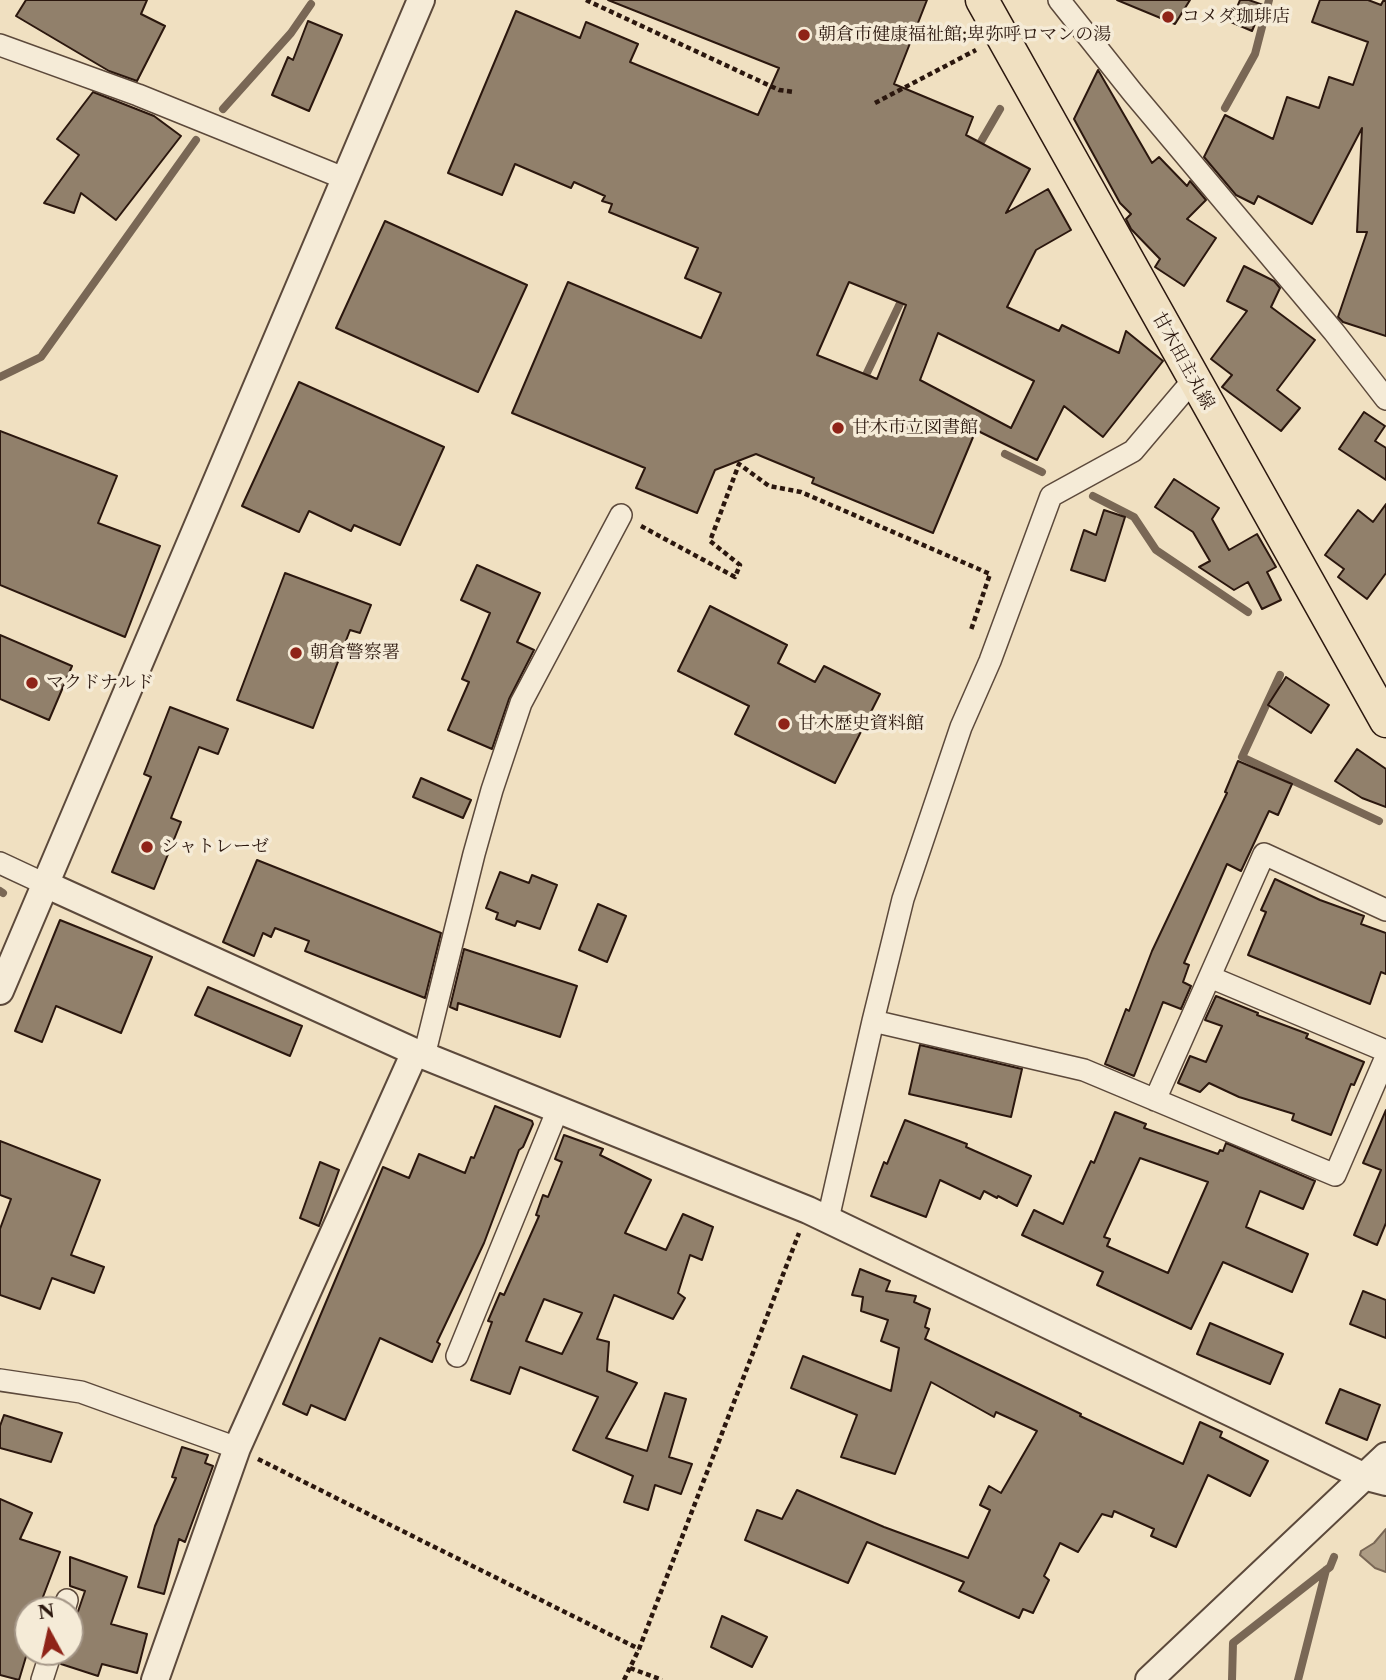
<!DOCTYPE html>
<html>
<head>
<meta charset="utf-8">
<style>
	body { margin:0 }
	#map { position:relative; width:1386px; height:1680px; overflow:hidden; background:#f0e0c1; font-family:"Libre Caslon Text",serif }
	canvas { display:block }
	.north { position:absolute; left:14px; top:1596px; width:70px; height:70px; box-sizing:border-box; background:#f5ebd7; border:2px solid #a49687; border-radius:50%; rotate:352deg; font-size:19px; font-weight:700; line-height:28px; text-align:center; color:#2b170e }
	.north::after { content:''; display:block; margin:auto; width:24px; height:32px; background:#8f2418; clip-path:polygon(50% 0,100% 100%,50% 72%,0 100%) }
</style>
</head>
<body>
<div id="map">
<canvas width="1386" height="1680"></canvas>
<div class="north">N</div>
</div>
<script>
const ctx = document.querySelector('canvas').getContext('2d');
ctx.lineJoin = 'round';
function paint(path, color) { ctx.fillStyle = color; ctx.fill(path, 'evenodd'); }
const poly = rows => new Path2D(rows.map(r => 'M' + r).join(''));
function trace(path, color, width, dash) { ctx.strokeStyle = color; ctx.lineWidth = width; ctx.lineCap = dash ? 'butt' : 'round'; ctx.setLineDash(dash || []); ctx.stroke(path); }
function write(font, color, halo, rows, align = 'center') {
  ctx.font = font + ' "Libre Caslon Text","Noto Serif JP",serif'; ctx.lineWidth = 7; ctx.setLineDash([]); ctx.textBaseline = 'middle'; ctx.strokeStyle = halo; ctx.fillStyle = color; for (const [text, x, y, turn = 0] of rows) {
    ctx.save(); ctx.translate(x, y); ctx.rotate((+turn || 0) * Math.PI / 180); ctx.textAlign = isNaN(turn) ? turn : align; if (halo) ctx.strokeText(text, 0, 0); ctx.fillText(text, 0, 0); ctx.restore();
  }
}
const water = poly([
	[1386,1529,1386,1572,1375,1568,1360,1555,1361,1551,1374,1543,1386,1529]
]);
const stream = poly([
	[1225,108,1255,54,1269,0],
	[223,109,291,33,311,4],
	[975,152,1000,109],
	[0,377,41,357,196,140],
	[870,379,865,377,904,295],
	[1005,454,1042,472],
	[1093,496,1134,517,1156,550,1248,612],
	[1280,675,1242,757,1379,821],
	[0,891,3,893],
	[1232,1680,1233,1643,1330,1567,1334,1557],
	[1298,1680,1326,1570]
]);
const building = poly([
	[26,0,147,0,141,14,165,26,137,81,109,71,16,16,26,0],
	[608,0,927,0,894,84,973,117,966,135,1030,169,1006,213,1048,189,1071,230,1036,250,1007,307,1059,331,1062,325,1119,353,1126,331,1163,361,1103,437,1064,406,1037,460,976,430,933,533,812,483,814,478,756,454,715,470,697,513,636,488,645,468,512,413,568,282,701,338,721,293,685,278,698,248,609,212,612,204,602,201,605,196,574,182,571,188,515,164,502,195,448,173,516,11,580,38,586,22,638,44,630,62,758,115,779,68,608,0],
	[849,282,906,305,877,379,817,355,849,282],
	[938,333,1034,381,1011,428,920,380,938,333],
	[1117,0,1190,0,1175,24,1117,0],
	[1240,0,1249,0,1263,5,1252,31,1231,22,1240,0],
	[1320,0,1368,0,1381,5,1383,1,1386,1,1386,336,1343,322,1338,317,1367,232,1357,232,1362,128,1312,224,1258,196,1254,204,1236,195,1204,157,1225,115,1273,139,1287,97,1319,108,1329,77,1353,85,1368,42,1312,22,1320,0],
	[308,21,342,35,309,111,272,95,288,57,293,60,308,21],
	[1098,70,1152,163,1159,157,1187,186,1190,181,1206,200,1187,219,1216,238,1184,286,1155,267,1160,259,1131,229,1126,219,1131,214,1120,203,1074,119,1098,70],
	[93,92,154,116,181,136,116,220,81,193,74,213,44,203,79,155,57,139,93,92],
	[385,221,527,285,478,392,336,328,385,221],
	[1244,266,1274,281,1280,288,1271,307,1315,340,1277,390,1300,408,1281,431,1222,387,1232,375,1211,359,1247,311,1227,301,1244,266],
	[299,382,444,447,400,545,354,525,351,531,309,511,299,532,242,506,299,382],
	[1364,412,1385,426,1375,441,1386,448,1386,480,1339,449,1364,412],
	[0,431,117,476,98,523,160,546,125,637,0,585,0,431],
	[1174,479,1219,508,1212,519,1229,550,1257,534,1276,567,1267,572,1281,600,1262,609,1248,582,1234,590,1199,567,1210,561,1193,532,1155,507,1174,479],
	[1386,504,1386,573,1367,599,1338,577,1344,569,1325,555,1358,510,1373,522,1386,504],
	[1104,510,1125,517,1105,581,1071,570,1084,530,1096,535,1104,510],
	[477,565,540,593,517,642,534,650,509,699,492,749,448,730,469,682,462,679,490,613,461,600,477,565],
	[285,573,371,605,360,633,350,630,313,728,237,700,285,573],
	[710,606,787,645,778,663,815,682,824,666,880,694,835,783,735,734,749,706,678,671,710,606],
	[0,635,72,666,49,720,0,699,0,635],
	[1286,677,1329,705,1311,733,1268,705,1286,677],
	[170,707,228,729,218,754,199,747,171,818,181,822,154,889,112,872,151,777,144,774,170,707],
	[1357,749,1386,769,1386,807,1362,798,1335,781,1357,749],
	[1238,761,1292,784,1278,815,1269,811,1241,871,1227,864,1184,963,1189,965,1183,982,1191,986,1181,1009,1163,1002,1134,1076,1105,1064,1126,1009,1129,1011,1152,951,1227,793,1225,792,1238,761],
	[421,778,471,800,463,818,413,797,421,778],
	[257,860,441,933,425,998,305,951,309,941,275,928,271,937,263,933,254,956,223,942,257,860],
	[500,872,529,883,532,875,557,885,540,929,517,921,515,926,496,919,498,913,486,908,500,872],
	[1275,879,1320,900,1364,916,1361,924,1386,933,1386,974,1381,972,1370,1004,1248,955,1266,912,1261,910,1275,879],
	[598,904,626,916,607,962,579,950,598,904],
	[60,920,152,957,121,1033,56,1006,42,1042,15,1031,60,920],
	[464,949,577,986,560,1037,458,1003,457,1010,450,1007,464,949],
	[208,987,302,1026,290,1056,195,1015,208,987],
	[1216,996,1258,1013,1257,1015,1308,1034,1306,1038,1364,1062,1354,1085,1351,1084,1331,1135,1292,1120,1294,1114,1239,1097,1209,1083,1200,1092,1178,1083,1190,1056,1206,1062,1222,1026,1205,1020,1216,996],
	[920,1045,1022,1069,1011,1117,909,1094,920,1045],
	[495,1106,532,1121,533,1124,523,1147,519,1150,484,1243,437,1342,440,1344,432,1362,380,1338,345,1420,311,1405,307,1415,283,1404,383,1167,409,1178,419,1154,465,1173,471,1157,474,1158,495,1106],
	[1386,1110,1386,1223,1377,1245,1354,1235,1381,1170,1363,1163,1386,1110],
	[1115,1112,1146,1124,1144,1128,1218,1154,1220,1150,1223,1151,1226,1143,1315,1181,1303,1209,1260,1191,1246,1227,1308,1254,1292,1292,1223,1262,1191,1329,1097,1285,1103,1272,1022,1235,1034,1210,1063,1224,1091,1161,1094,1163,1115,1112],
	[1140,1158,1208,1182,1168,1273,1107,1246,1110,1239,1104,1237,1140,1158],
	[905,1120,967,1144,966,1147,1031,1176,1017,1206,998,1196,997,1198,984,1191,980,1199,940,1180,926,1217,871,1196,884,1162,887,1164,905,1120],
	[564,1135,603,1149,600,1155,651,1180,625,1233,666,1250,683,1214,713,1227,702,1260,690,1255,678,1293,685,1298,673,1319,614,1295,597,1339,609,1342,607,1371,637,1383,606,1438,647,1451,665,1393,686,1399,669,1457,692,1464,681,1494,655,1485,648,1510,624,1502,633,1476,573,1450,598,1397,520,1367,510,1394,471,1380,492,1322,488,1321,500,1293,504,1295,539,1216,536,1215,543,1195,548,1197,562,1162,555,1159,564,1135],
	[544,1299,582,1313,562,1354,526,1341,544,1299],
	[0,1141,100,1180,71,1255,104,1267,94,1293,52,1278,40,1309,0,1295,0,1229,11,1199,0,1195,0,1141],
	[320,1162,339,1170,319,1226,300,1218,320,1162],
	[860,1269,890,1281,886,1291,916,1296,914,1302,930,1309,925,1327,929,1329,925,1339,1081,1414,1080,1416,1183,1464,1200,1422,1222,1432,1220,1437,1268,1461,1250,1496,1208,1475,1176,1547,1151,1536,1154,1529,1114,1511,1112,1517,1102,1514,1078,1552,1060,1543,1044,1576,1049,1580,1033,1613,1023,1609,1019,1618,959,1591,964,1582,867,1542,848,1583,745,1540,757,1510,782,1519,797,1490,884,1527,968,1558,990,1510,980,1505,989,1486,1001,1493,1037,1431,996,1412,994,1417,931,1382,895,1474,841,1457,857,1415,791,1388,803,1356,891,1391,899,1348,881,1341,888,1320,861,1311,863,1297,852,1295,860,1269],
	[1363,1291,1386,1300,1386,1338,1350,1324,1363,1291],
	[1210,1323,1283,1354,1270,1384,1197,1354,1210,1323],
	[1340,1389,1380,1405,1367,1440,1326,1423,1340,1389],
	[4,1415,62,1433,51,1462,0,1448,0,1426,4,1415],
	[182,1447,208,1455,205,1463,213,1466,185,1542,179,1539,164,1594,138,1587,155,1526,176,1478,172,1477,182,1447],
	[0,1499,32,1513,20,1539,60,1552,38,1610,28,1610,28,1650,19,1680,0,1675,0,1499],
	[70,1557,127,1577,111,1624,147,1634,137,1673,102,1664,98,1676,61,1664,64,1652,70,1652,70,1635,85,1591,70,1586,70,1557],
	[722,1616,767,1637,752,1667,711,1647,722,1616]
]);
const path = poly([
	[586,0,779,90,794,92],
	[875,103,976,50],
	[641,526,735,577,740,565,710,541,739,464,769,486,801,492,990,574,971,630],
	[258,1459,639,1649],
	[630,1668,662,1680],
	[624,1680,639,1649,799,1233]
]);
const minor = poly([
	[1059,0,1133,93,1334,332,1386,399],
	[0,45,138,95,346,179],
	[0,863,45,884],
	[1210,977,1386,1051],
	[873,1021,1084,1070,1335,1175,1386,1057],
	[424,1056,474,854,492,790,521,703,621,515],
	[1155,1100,1264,854,1386,910],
	[828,1219,873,1021,903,899,961,727,990,661,1051,496,1133,451,1194,379],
	[457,1356,558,1109],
	[0,1380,81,1392,237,1448],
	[64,1610,67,1600],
	[42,1680,51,1652]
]);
const tertiary = poly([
	[45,884,415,1052,808,1210,1363,1476,1386,1482],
	[0,991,421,0],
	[155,1680,237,1448,415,1052],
	[1149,1680,1386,1456]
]);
const primary = poly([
	[982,0,1386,721]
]);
const markers = [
	[1168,17,7,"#8f2418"],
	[804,35,7,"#8f2418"],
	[838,428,7,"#8f2418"],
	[296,653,7,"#8f2418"],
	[32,683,7,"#8f2418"],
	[784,724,7,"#8f2418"],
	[147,847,7,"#8f2418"]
];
const poiNames = [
	["コメダ珈琲店",1182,17],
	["朝倉市健康福祉館;卑弥呼ロマンの湯",818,35],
	["甘木市立図書館",852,428],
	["朝倉警察署",310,653],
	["マクドナルド",46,683],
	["甘木歴史資料館",798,724],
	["シャトレーゼ",161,847]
];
const streetNames = [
	["甘木田主丸線",1183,361,61]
];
paint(water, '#ad9c84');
trace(water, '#796755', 2);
trace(stream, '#796755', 8);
paint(building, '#91806b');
trace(building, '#2b170e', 2);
trace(minor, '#5c493b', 24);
trace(tertiary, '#5c493b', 30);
trace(primary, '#2b170e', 35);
trace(path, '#2b170e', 4.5, [5, 3.5]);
trace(minor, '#f5ebd7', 21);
trace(tertiary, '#f5ebd7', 26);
trace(primary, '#f0e0c1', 32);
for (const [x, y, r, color] of markers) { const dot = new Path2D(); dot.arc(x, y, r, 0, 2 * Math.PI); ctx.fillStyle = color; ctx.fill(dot); trace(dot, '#f5ebd7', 2.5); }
write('18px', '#2b170e', '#f5ebd7', poiNames, 'left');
write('18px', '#2b170e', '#f5ebd7', streetNames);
</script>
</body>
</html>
